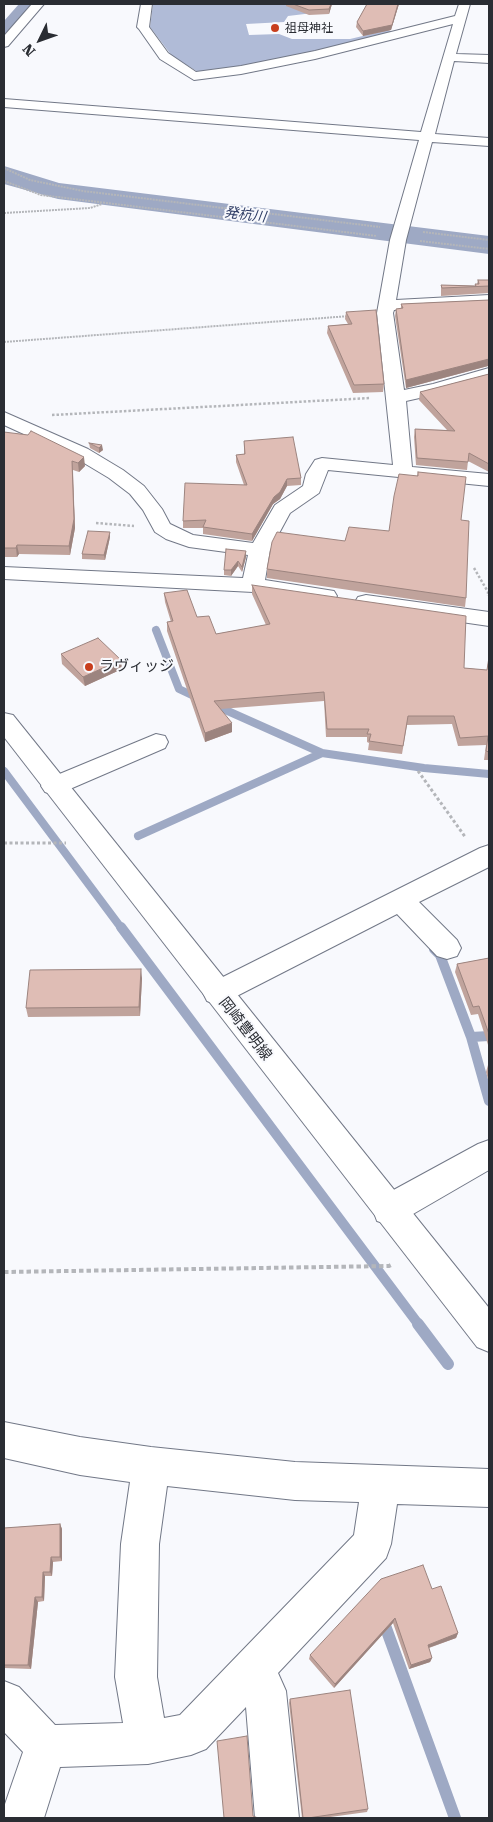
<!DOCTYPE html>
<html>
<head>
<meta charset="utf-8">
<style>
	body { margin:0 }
	#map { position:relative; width:493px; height:1822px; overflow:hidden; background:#f8f9fd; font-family:"Roboto Serif",serif }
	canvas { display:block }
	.frame { position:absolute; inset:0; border:5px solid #2a2d33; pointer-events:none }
	.north { position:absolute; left:15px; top:15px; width:50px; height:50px; -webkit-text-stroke:4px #f8f9fd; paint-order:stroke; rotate:228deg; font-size:14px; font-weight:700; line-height:20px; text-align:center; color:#2a2d33 }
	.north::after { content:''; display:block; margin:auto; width:18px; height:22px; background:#2a2d33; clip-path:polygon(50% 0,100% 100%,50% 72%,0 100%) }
</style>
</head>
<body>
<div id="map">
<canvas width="493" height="1822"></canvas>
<div class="frame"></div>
<div class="north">N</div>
</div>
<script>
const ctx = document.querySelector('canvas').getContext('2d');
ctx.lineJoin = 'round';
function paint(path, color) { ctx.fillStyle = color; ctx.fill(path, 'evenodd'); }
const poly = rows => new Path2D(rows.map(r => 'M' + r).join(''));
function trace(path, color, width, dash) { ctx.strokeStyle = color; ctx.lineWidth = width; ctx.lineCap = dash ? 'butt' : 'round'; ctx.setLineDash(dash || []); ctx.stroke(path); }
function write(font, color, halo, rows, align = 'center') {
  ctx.font = font + ' "Roboto Serif","Noto Sans JP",serif'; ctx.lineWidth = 4; ctx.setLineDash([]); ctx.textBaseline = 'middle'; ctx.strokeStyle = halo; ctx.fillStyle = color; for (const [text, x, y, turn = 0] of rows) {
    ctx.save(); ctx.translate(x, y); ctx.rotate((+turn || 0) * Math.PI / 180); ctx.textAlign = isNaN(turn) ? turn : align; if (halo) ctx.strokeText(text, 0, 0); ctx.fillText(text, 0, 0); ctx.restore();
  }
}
const forest = poly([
	[153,4,309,4,313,13,288,16,284,22,246,24,249,35,279,34,292,39,350,39,388,30,395,33,238,68,198,72,172,56,150,27]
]);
const streamFar2 = poly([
	[156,630,179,689,198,698],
	[212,704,322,753,424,768,489,774],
	[4,771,122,929],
	[138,836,322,753]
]);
const streamFar1 = poly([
	[121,927,419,1325],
	[434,949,440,955,471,1037],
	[489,1036,471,1037,489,1101]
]);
const stream = poly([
	[418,1324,448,1364],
	[383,1620,455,1818]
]);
const river = poly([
	[19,4,42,4,12,39,4,41,4,21,19,4],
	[4,166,59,183,489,236,489,254,58,199,4,184,4,166]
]);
const pathFar3 = poly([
	[4,168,30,180,83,191,380,227],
	[4,181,41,195,377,236],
	[4,213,90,208,102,204],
	[423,232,489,240],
	[420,241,489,249],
	[4,342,350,316]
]);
const pathFar2 = poly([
	[52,415,371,398],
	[96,523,134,526],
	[474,568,488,592,488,596]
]);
const pathFar1 = poly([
	[418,771,466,838],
	[4,843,66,843]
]);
const path = poly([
	[4,1272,389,1266,393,1264]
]);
const minor = poly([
	[32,4,44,4,8,46,4,47,4,36,32,4],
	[141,4,152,4,149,27,168,53,196,72,241,66,315,51,455,16,459,4,470,4,456,54,489,55,489,63,454,61,435,134,489,138,489,146,432,142,406,240,396,300,489,295,489,305,394,310,393,313,404,390,433,384,489,368,489,379,442,393,406,401,412,467,489,474,489,486,328,470,319,493,290,513,270,550,265,580,334,591,337,596,334,601,326,603,253,592,4,579,4,567,243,578,248,555,189,547,166,539,155,532,143,510,130,494,109,478,74,457,4,425,4,412,88,449,123,470,144,486,162,509,170,524,193,535,253,543,275,505,303,486,306,474,315,460,322,458,393,465,377,313,390,240,419,140,4,107,4,99,421,132,453,24,315,59,241,74,194,80,160,59,139,29,137,27,141,4],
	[366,595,489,612,489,626,358,607,355,602,358,597,366,595],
	[156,734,165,736,168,742,165,748,63,792,54,795,45,792,41,786,45,780,156,734],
	[489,845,489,867,419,902,457,940,461,948,457,956,447,959,437,956,397,914,227,1001,217,1005,207,1001,203,993,207,985,480,848,489,845],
	[489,1140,489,1170,401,1221,389,1225,377,1221,373,1210,377,1199,478,1144,489,1140],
	[4,1422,80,1437,151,1447,295,1462,489,1469,489,1507,397,1504,391,1544,386,1558,278,1673,286,1691,299,1818,255,1818,246,1707,206,1749,191,1755,148,1764,60,1767,44,1818,4,1818,4,1807,23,1752,4,1732,4,1681,19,1687,55,1725,123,1723,115,1677,121,1544,130,1482,80,1475,4,1458,4,1422],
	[167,1486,295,1500,359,1502,354,1535,180,1715,164,1718,157,1677,159,1544,167,1486]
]);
const major = poly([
	[4,713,13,715,489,1308,489,1352,477,1347,4,737,4,713]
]);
const wall = poly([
	[286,4,332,4,329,14,309,15,286,6],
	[367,4,399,4,391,30,363,36,356,27,357,22],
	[478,280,489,280,489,293,441,296,441,285,475,286,475,284,477,284],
	[489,300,489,367,488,366,406,388,395,316,396,309,401,308,401,304],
	[346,312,384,384,383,392,353,393,327,333,328,326,348,324,345,319],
	[489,374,489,472,468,461,467,470,416,465,414,437,415,429,447,430,419,400,420,392],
	[4,432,85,466,79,472,73,470,75,528,70,555,19,554,17,557,4,557],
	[244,441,301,478,301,485,287,486,280,499,273,504,252,541,203,534,203,528,183,528,183,521,244,485,236,462,236,455,244,454],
	[89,443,103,450,99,453,90,448],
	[418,472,461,520,466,598,465,607,267,578,267,569,345,541,389,531,417,476],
	[110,537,105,560,82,559,82,554],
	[246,557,242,572,238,566,231,576,224,575,224,570],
	[252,585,464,668,487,670,489,656,489,760,484,760,486,745,458,746,452,724,407,725,402,754,368,750,369,743,367,742,367,737,326,737,324,701,220,709,232,732,205,742,167,631,167,622,171,622,165,602,164,593,197,617,216,634,266,625,252,594],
	[61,654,122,669,85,686,62,664],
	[489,958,489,1048,478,1014,471,1015,455,972,457,964],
	[142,978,140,1016,28,1017,26,1008],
	[489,1064,489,1083,486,1072,488,1065],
	[60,1524,62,1529,62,1561,53,1562,52,1576,45,1576,44,1601,38,1602,31,1669,4,1668,4,1528],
	[432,1589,458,1633,456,1638,429,1648,432,1658,430,1662,409,1669,393,1623,334,1688,309,1659,310,1655],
	[290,1699,368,1809,367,1812,323,1818,302,1818,289,1703]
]);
const shadedWall = poly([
	[331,4,332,4,329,14,329,9],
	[398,4,399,4,391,30,363,36,363,31],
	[489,359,488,366,406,388,406,380],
	[102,445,103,450,99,453,99,448],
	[84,457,85,466,79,472,78,463],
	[72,461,75,528,70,555,69,546],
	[287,479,287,486,280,499,273,504,252,541,252,534,274,497],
	[110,532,110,537,105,560,104,555],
	[17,545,19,554,17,557,16,548],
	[246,551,246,557,242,572,242,567],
	[238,561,238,566,231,576,231,570],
	[121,660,122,669,85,686,83,677],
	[232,723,232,732,205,742,205,733],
	[141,969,142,978,140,1016,139,1007],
	[60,1524,62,1529,62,1561,60,1557],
	[51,1557,53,1562,52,1576,50,1572],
	[43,1572,45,1576,44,1601,42,1597],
	[35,1597,38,1602,31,1669,28,1665],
	[395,1618,393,1623,334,1688,335,1684],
	[458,1633,456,1638,425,1649,428,1645],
	[432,1658,430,1662,409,1669,411,1665]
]);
const building = poly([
	[293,4,331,4,329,9,309,10,293,4],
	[367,4,398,4,392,25,363,31,357,22,367,4],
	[478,280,489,280,489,286,442,288,441,285,476,286,475,284,479,284,478,280],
	[489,300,489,359,406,380,396,309,403,308,401,304,489,300],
	[376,310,384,384,354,385,328,326,352,324,346,312,376,310],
	[489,374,489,464,469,453,468,462,417,458,415,429,455,431,420,392,489,374],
	[31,431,84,457,78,463,72,461,74,519,69,546,17,545,16,548,4,548,4,432,28,435,31,431],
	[293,437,301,478,287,479,280,492,274,497,252,534,203,527,206,520,183,521,185,483,247,485,236,455,245,454,244,441,293,437],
	[89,443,102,445,99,448,89,443],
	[418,472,466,477,461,520,469,521,466,598,267,569,272,542,277,532,345,541,349,527,389,531,394,496,399,474,418,476,418,472],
	[88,531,110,532,104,555,82,554,88,531],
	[226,549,246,551,242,567,238,561,231,570,224,570,226,549],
	[252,585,466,616,464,668,487,670,489,657,489,752,486,751,488,736,460,738,454,716,408,716,403,746,369,741,371,734,367,734,369,729,327,729,324,692,214,701,232,723,205,733,167,622,173,621,164,593,187,590,197,617,209,616,216,634,270,624,252,585],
	[98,638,121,660,83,677,61,654,98,638],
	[489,958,489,1034,479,1006,473,1007,457,964,489,958],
	[141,969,139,1007,26,1008,30,970,141,969],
	[60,1524,60,1557,51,1557,50,1572,43,1572,42,1597,35,1597,28,1665,4,1665,4,1528,60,1524],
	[423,1565,432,1589,441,1586,458,1633,428,1645,432,1658,411,1665,395,1618,335,1684,310,1655,381,1579,423,1565],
	[350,1690,368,1809,308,1818,303,1818,290,1699,350,1690],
	[247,1736,253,1816,258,1818,224,1818,217,1741,247,1736]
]);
const markers = [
	[275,28,5,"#c83e1d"],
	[89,667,5,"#c83e1d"]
];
const farPoinames = [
	["祖母神社",285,28]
];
const farWaternames = [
	["発杭川",245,215,7]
];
const poiNames = [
	["ラヴィッジ",99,667]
];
const streetNames = [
	["岡崎豊明線",245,1029,52]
];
paint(forest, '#b0bbd7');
trace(streamFar2, '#9ea9c4', 8);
trace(streamFar1, '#9ea9c4', 10);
trace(stream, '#9ea9c4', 12);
paint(river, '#9ea9c4');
trace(minor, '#727887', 2);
trace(major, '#727887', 2);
trace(pathFar3, '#b4b6ba', 2, [2, 1]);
trace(pathFar2, '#b4b6ba', 2.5, [2.5, 2]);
trace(pathFar1, '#b4b6ba', 3, [3, 2.5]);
trace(path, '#b4b6ba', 4, [4.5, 3]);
paint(minor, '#fff');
paint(major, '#fff');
paint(wall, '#c0a39c');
paint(shadedWall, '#9c847f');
paint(building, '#dfbdb5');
trace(building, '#9c847f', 1);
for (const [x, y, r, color] of markers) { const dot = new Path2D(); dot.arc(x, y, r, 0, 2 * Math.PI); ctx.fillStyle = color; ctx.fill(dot); trace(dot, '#f8f9fd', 2); }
write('12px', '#2a2d33', '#f8f9fd', farPoinames, 'left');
write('italic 14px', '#2f3d65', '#f8f9fd', farWaternames);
write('15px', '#2a2d33', '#f8f9fd', poiNames, 'left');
write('15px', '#2a2d33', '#f8f9fd', streetNames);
</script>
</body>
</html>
